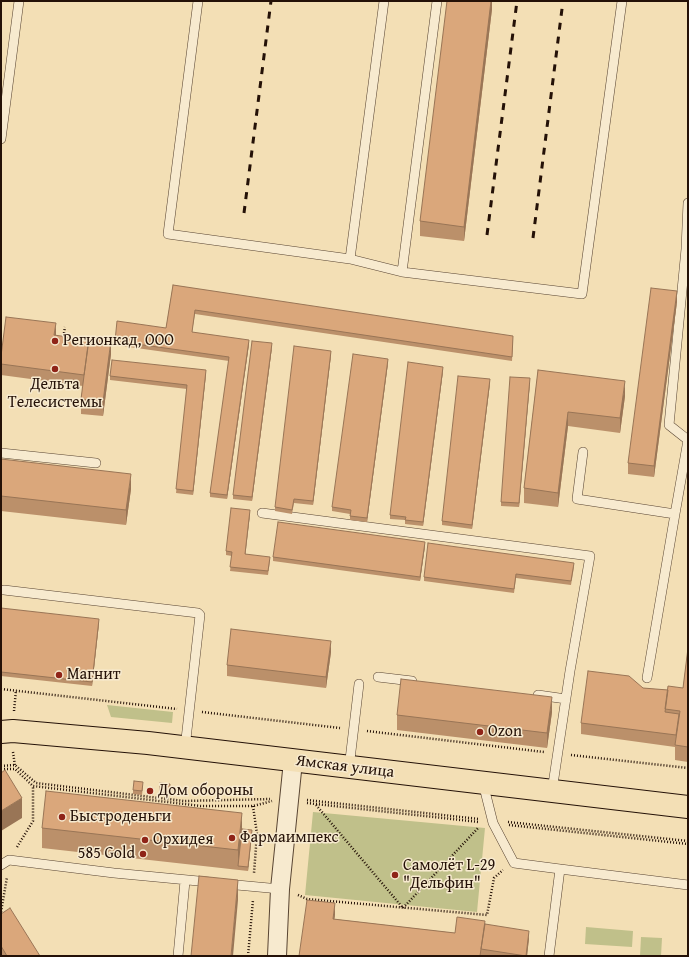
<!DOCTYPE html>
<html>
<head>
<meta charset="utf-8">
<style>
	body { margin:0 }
	#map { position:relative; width:689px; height:957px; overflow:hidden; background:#f3dfb5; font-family:"Gentium Book Plus",serif }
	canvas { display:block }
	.frame { position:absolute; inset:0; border:2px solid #241107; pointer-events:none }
</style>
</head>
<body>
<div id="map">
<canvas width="689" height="957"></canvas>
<div class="frame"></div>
</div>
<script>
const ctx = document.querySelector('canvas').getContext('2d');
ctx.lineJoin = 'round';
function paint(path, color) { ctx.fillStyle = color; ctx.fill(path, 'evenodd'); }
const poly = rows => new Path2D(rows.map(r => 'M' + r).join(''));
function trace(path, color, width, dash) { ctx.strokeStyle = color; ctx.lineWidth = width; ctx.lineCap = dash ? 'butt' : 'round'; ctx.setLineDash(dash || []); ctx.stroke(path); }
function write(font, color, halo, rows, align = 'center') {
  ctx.font = font + ' "Gentium Book Plus",serif'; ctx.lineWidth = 3; ctx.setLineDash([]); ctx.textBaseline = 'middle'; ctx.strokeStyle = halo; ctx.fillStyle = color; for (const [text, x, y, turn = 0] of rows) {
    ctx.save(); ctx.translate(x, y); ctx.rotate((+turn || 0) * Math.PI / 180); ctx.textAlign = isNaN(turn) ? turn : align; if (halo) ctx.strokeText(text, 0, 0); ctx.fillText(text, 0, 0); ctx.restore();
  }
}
const green = poly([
	[107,705,173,712,172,723,111,717],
	[313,812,485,828,477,912,305,895],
	[586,927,633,931,632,947,585,944],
	[641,937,662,938,661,956,640,956]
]);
const path = poly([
	[63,339,65,327],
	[1,689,177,709],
	[14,711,16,690],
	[202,712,340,728],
	[367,731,544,752],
	[13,752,15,766],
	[571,755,688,768],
	[1,766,15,765,36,783,184,801,270,799],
	[1,769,15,769,33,786,201,806,253,806,272,801],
	[307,800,479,819],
	[307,803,479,822],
	[316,805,403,908,479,827],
	[253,806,257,834,254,873],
	[508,822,688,841],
	[509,825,688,844],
	[17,847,33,821,33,786],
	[298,895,307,899,487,915,494,878,503,870],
	[1,912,7,877],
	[248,956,253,900]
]);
const service = poly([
	[198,1,168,234,350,259,384,1],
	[437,1,402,272,582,294,622,1],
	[1,139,19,1],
	[686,249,688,203],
	[350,259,402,272],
	[583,452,577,499,675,514,688,440,669,425,686,249,688,249],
	[1,453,96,463],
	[262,513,590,556,570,671,552,791],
	[4,590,198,613,200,615,185,748],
	[378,677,412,681],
	[647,678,675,514],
	[538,695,566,699],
	[349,768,359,684],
	[483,783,493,823,514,863,560,869],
	[1,865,9,860,114,873,209,882],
	[226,884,280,889],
	[178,956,185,881],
	[549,956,560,869,688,885]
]);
const minor = poly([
	[277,956,280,889,293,761]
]);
const primary = poly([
	[1,732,13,731,148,743,688,807]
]);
const rail = poly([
	[244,213,271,1],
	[487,235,517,1],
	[533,238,563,1]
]);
const wall = poly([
	[492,1,492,9,464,241,420,236,420,221],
	[173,285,513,340,512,361,195,314,192,332,249,344,227,499,210,497,210,493,229,361,115,345,115,341,166,328],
	[677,302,654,477,628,474,628,463],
	[56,335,111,354,103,416,81,414,81,399,83,386,1,375,1,356],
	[272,347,252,501,233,499,233,495],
	[331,355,313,505,294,503,292,514,275,511,275,507],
	[388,363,367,522,350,520,350,514,332,511,332,507],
	[538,370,625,396,620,433,568,426,558,507,524,503,524,488],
	[443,371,423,526,405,524,405,520,390,519,390,515],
	[206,374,193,495,176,493,187,389,110,380,110,376],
	[530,382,519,507,501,506,501,502],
	[490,383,472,529,442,525,442,521],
	[1,459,131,489,126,525,1,511],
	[250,514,245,554,270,561,268,575,230,571,232,556,226,555,226,551],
	[425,546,420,581,273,561,273,557],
	[574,567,571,585,516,578,514,593,424,581,424,577],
	[1,608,99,623,92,686,1,676],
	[688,648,688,762,675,760,675,747,581,734,581,723,643,688,668,690,683,688],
	[331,652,326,688,227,676,227,665],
	[552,712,547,748,397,730,397,715],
	[143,786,142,795,133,794,133,790],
	[170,788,169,796,160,796,160,792],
	[42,828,242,829,252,834,248,871,42,848],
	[1,914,40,956,1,956],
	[335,915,334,919,455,933,485,924,529,938,527,956,299,956]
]);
const shadedWall = poly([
	[491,1,492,1,492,9,464,241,464,227],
	[677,291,677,302,654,477,654,466],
	[56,323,56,335,54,346,54,335],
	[111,340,111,354,103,416,103,402],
	[249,340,249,344,227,499,227,495],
	[272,343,272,347,252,501,252,497],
	[331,351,331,355,313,505,313,501],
	[388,359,388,363,367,522,367,518],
	[443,367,443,371,423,526,423,522],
	[206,370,206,374,193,495,193,491],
	[530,378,530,382,519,507,519,503],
	[490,379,490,383,472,529,472,525],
	[625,381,625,396,620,433,620,418],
	[568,412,568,426,558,507,558,493],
	[131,474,131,489,126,525,126,510],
	[250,510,250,514,245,558,245,554],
	[425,542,425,546,420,581,420,577],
	[99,619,99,623,92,686,92,682],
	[331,641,331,652,326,688,326,677],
	[552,697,552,712,547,748,547,733],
	[22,798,22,818,1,831,1,811],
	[242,813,242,833,238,866,238,850],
	[252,830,252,834,248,871,248,867],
	[238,880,238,900,233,956,231,956],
	[335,903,335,915,333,930,333,919],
	[529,931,529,938,527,956,526,956]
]);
const building = poly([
	[447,1,491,1,464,227,420,221,447,1],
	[173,285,513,336,512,357,195,310,192,332,249,340,227,495,210,493,229,357,115,341,117,321,166,328,173,285],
	[651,288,677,291,654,466,628,463,651,288],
	[6,317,56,323,54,335,89,340,84,375,1,364,1,356,6,317],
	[89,337,111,340,103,402,81,399,89,337],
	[252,341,272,343,252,497,233,495,252,341],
	[294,346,331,351,313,501,294,499,292,510,275,507,294,346],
	[353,354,388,359,367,518,350,516,351,510,332,507,353,354],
	[112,360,206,370,193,491,176,489,187,385,110,376,112,360],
	[408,362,443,367,423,522,405,520,406,517,390,515,408,362],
	[538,370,625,381,620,418,568,412,558,493,524,488,538,370],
	[458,376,490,379,472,525,442,521,458,376],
	[510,377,530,378,519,503,501,502,510,377],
	[1,459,131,474,126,510,1,496,1,459],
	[231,508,250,510,245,554,270,557,268,571,230,567,232,552,226,551,231,508],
	[278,522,425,542,420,577,273,557,278,522],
	[428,543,574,563,571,581,516,574,514,589,424,577,428,543],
	[1,608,99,619,92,682,1,672,1,608],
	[231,629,331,641,326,677,227,665,231,629],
	[688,648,688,747,675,745,680,711,665,709,668,686,683,688,688,648],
	[588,671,629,676,643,688,668,690,665,712,679,714,676,735,581,723,588,671],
	[401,679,552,697,547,733,397,715,401,679],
	[5,770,22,798,1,811,1,773,5,770],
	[134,781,143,782,142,791,133,790,134,781],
	[160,783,170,784,169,792,160,792,160,783],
	[46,791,242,813,238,850,42,828,46,791],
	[242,829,252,830,248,867,238,866,242,829],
	[199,876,238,880,231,956,191,956,199,876],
	[307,900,335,903,333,919,455,933,457,917,485,921,480,956,299,956,307,900],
	[10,908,40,956,7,956,1,946,1,914,10,908],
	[485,924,529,931,526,956,481,949,485,924]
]);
const markers = [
	[55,341,4,"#8f2418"],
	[55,369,4,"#8f2418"],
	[59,675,4,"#8f2418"],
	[480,732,4,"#8f2418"],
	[150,791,4,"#8f2418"],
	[62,817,4,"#8f2418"],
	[232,838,4,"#8f2418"],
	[145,840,4,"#8f2418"],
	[143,854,4,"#8f2418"],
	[395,875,4,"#8f2418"]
];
const poiNames = [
	["Регионкад, ООО",63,341],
	["Дельта",55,385,"center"],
	["Телесистемы",55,403,"center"],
	["Магнит",67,675],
	["Ozon",488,732],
	["Дом обороны",158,791],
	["Быстроденьги",70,817],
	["Фармаимпекс",240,838],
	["Орхидея",153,840],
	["585 Gold",135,854,"right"],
	["Самолёт L-29",403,866],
	["\"Дельфин\"",403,884]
];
const streetNames = [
	["Ямская улица",345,767,7]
];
paint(green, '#c0c08a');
trace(service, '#584432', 10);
trace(minor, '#584432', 20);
trace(primary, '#241107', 24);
trace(path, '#241107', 2.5, [1, 2]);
trace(service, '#f7eacf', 9);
trace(minor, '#f7eacf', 18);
trace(primary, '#f3dfb5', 22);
trace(rail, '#241107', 3, [7, 7]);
paint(wall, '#bb906a');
paint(shadedWall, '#997556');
paint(building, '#daa77b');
trace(building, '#997556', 1);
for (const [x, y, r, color] of markers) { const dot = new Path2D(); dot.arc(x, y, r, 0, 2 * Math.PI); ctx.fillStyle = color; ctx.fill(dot); trace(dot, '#f7eacf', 1.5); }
write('16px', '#241107', '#f7eacf', poiNames, 'left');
write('16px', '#241107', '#f7eacf', streetNames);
</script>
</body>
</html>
